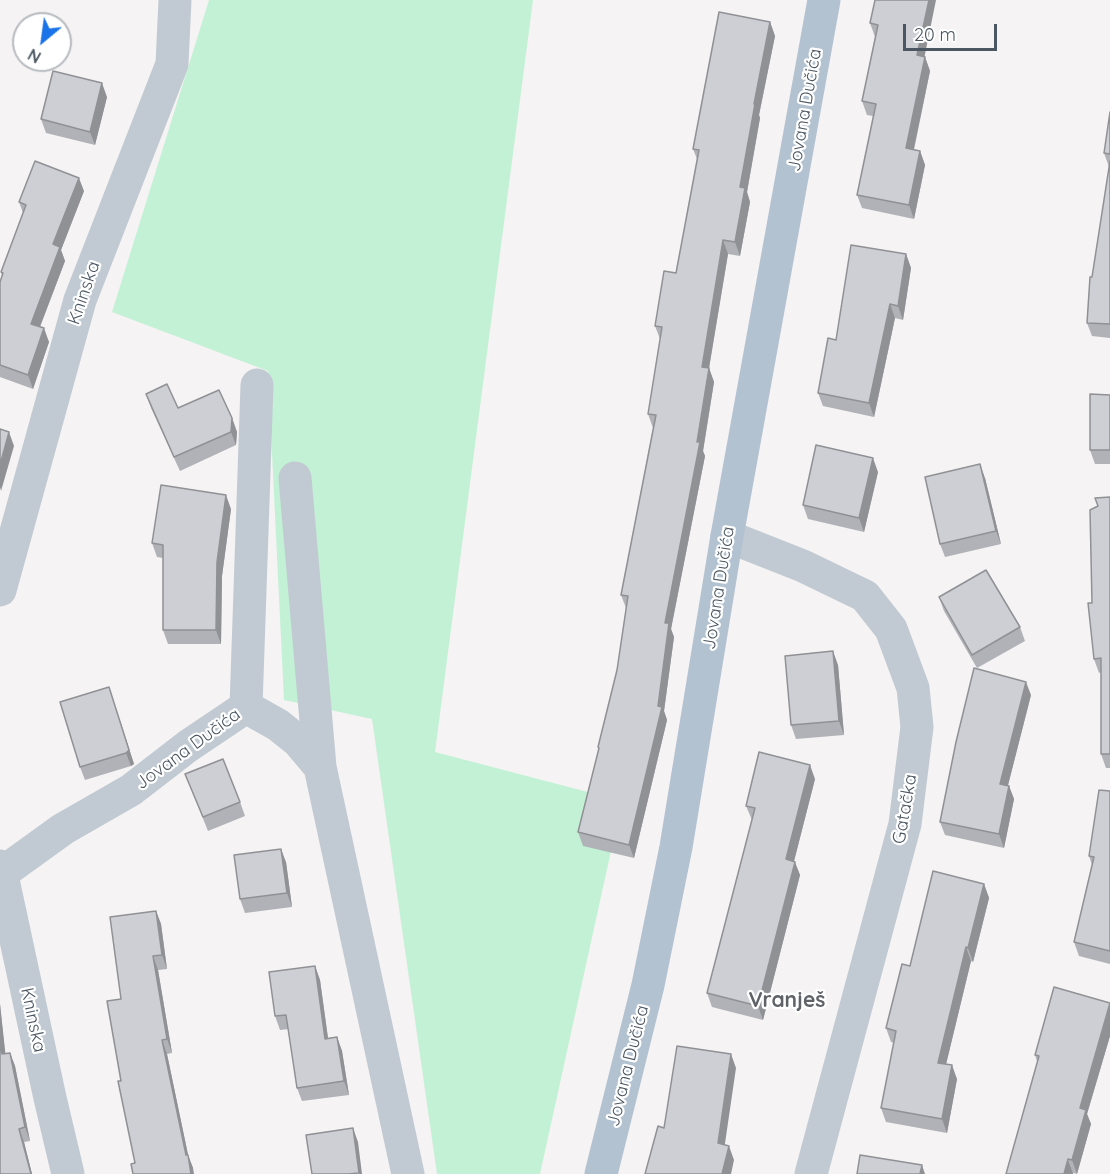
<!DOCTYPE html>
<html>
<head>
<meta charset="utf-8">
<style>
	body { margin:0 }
	#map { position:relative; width:1110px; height:1174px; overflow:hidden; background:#f5f3f3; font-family:Quicksand,sans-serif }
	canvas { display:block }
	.north { position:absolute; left:12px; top:12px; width:60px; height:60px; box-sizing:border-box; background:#fff; border:2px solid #b7bbc0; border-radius:50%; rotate:209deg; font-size:16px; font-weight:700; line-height:24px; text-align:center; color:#4a5661 }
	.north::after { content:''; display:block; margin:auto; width:21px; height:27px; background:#1a73e8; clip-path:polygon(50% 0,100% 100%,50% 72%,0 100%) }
	.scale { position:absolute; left:903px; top:24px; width:94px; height:27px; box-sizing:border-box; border:3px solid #4a5661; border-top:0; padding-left:8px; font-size:18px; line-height:21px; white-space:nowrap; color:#4a5661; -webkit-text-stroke:4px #fff; paint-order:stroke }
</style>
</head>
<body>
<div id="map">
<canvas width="1110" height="1174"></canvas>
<div class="north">N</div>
<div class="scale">20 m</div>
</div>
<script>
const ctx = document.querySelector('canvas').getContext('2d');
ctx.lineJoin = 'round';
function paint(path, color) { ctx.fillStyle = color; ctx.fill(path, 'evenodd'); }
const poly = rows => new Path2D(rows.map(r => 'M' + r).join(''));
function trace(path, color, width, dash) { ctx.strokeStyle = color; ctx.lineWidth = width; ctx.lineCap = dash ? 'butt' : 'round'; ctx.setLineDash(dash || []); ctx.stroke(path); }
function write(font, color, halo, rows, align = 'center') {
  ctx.font = font + ' Quicksand,sans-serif'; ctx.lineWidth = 4.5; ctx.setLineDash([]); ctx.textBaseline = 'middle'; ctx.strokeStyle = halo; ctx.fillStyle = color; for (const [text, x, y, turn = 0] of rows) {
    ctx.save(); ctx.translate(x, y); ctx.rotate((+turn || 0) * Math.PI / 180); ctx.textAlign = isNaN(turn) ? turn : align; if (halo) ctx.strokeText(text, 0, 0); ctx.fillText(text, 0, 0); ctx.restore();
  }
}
const green = poly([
	[209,0,533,0,435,752,622,801,540,1174,437,1174,372,719,284,700,268,371,112,312]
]);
const minor = poly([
	[295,478,320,767],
	[727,536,803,566,865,596,891,629,913,688,917,727,905,824,811,1174],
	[0,590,80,300,172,64,175,0],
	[246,707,278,725,298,741,320,767,408,1174],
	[246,707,257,385],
	[0,866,50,1098,68,1174],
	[2,873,63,829,131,790,188,746,246,707]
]);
const major = poly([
	[601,1174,648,985,676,847,727,536,824,0]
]);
const wall = poly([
	[875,0,925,57,930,71,914,150,920,151,925,165,914,219,862,208,857,195,873,116,867,115,862,101,875,37,870,23],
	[770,22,775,36,759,115,760,118,747,192,750,202,740,256,728,254,709,368,714,382,703,451,705,456,671,629,674,637,664,711,667,720,634,858,583,846,578,832,599,750,598,747,617,670,626,608,621,595,653,428,648,414,660,339,655,326,676,273,697,159,693,149],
	[107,97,95,145,46,133,41,119],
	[1110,112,1110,338,1092,336,1087,323,1092,277,1109,167,1104,153],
	[84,191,61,250,65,261,40,327,49,342,33,389,0,377,0,282,2,276,1,272,23,213,19,202],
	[906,254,911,268,903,320,895,318,874,417,823,406,818,393,836,340],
	[146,394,178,408,232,418,237,432,236,445,180,471,151,408],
	[1110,395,1110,464,1095,464,1090,450],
	[878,472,864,532,808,519,803,505],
	[985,478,1001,544,945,557,940,544],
	[1110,497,1110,768,1106,768,1101,754,1101,672,1099,673,1094,659,1092,603,1098,506],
	[231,509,222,576,221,644,168,644,163,630,163,558,157,557,152,543],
	[939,597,1020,627,1025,641,977,668,944,611],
	[838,665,844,735,796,739,791,725],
	[109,687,134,764,131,766,85,780,80,767],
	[1031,695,1008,785,1009,786,1014,799,1004,848,945,835,940,822],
	[185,774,240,802,245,816,208,831],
	[815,779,794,861,800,875,763,1020,712,1007,707,993,752,820,746,806],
	[1110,791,1110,964,1079,956,1074,942,1092,865,1089,856],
	[286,862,292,907,245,913,240,899],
	[984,884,989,898,973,962,971,961,946,1064,957,1079,947,1133,886,1122,881,1108,894,1043,891,1042,886,1028,910,966],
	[156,911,161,924,167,969,158,970,172,1053,167,1054,188,1155,193,1168,135,1163,121,1081,121,999],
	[315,966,320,980,328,1038,337,1037,342,1051,349,1095,302,1101,297,1088,289,1029,280,1030,275,1016],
	[1110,1003,1110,1036,1087,1114,1091,1124,1077,1174,1073,1173,1073,1174,1035,1055],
	[0,1004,5,1054,10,1053,15,1066,30,1141,24,1142,32,1174,0,1174]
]);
const shadedWall = poly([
	[929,0,936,0,922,69,917,55],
	[770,22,775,36,759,115,760,118,747,192,750,202,740,256,735,242,740,187,754,104],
	[925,57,930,71,911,162,906,148],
	[102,83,107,97,95,145,90,132],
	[920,151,925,165,914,219,909,205],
	[79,178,84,191,61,250,65,261,36,337,31,324,53,244],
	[723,240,728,254,707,380,702,367],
	[906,254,911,268,903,320,898,306],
	[890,304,895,318,874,417,869,403],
	[44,328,49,342,33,389,28,375],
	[709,368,714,382,703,451,705,456,671,629,674,637,664,711,667,720,634,858,629,845,658,706,665,623,697,442],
	[232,418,237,432,236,445,231,432],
	[9,432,14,446,1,491,0,487,0,465],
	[873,458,878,472,864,532,859,518],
	[980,464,985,478,1001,544,996,531],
	[226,495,231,509,222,576,221,644,216,630,217,562],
	[833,651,838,665,844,735,839,721],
	[1026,682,1031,695,1005,797,1000,784],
	[109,687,134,764,131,766,126,753],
	[810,765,815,779,791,873,786,859],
	[1009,786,1014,799,1004,848,999,834],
	[281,849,286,862,292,907,287,893],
	[795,862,800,875,763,1020,758,1006],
	[984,884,989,898,973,962,968,948],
	[156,911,161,924,167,969,162,955],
	[966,947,971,961,943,1077,938,1063],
	[153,956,158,970,172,1053,167,1039],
	[315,966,320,980,330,1053,325,1039],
	[0,1004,7,1068,2,1054,0,1039],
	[1110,1005,1110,1036,1087,1114,1091,1124,1077,1174,1072,1160,1080,1108],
	[337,1037,342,1051,349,1095,344,1081],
	[162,1040,167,1054,190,1164,188,1155,193,1168,194,1174,191,1174,186,1155],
	[10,1053,15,1066,30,1141,25,1127],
	[731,1054,736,1068,723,1157,718,1143],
	[952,1065,957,1079,947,1133,942,1119],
	[353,1128,358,1142,362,1174,359,1174,359,1173],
	[19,1129,24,1142,32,1174,31,1174],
	[729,1146,734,1160,731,1174,722,1174],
	[1068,1159,1073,1173,1073,1174,1064,1174],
	[922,1165,925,1174,920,1174]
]);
const building = poly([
	[875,0,929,0,917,55,925,57,906,148,920,151,909,205,857,195,876,104,862,101,878,25,870,23,875,0],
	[719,12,770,22,754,104,755,104,740,187,745,188,735,242,723,240,702,367,709,368,697,442,700,442,665,623,669,623,658,706,662,707,629,845,578,832,599,748,598,747,617,670,628,596,621,595,656,415,648,414,662,327,655,326,664,271,676,273,699,150,693,149,719,12],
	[53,71,102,83,90,132,41,119,53,71],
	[1110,112,1110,154,1104,153,1110,112],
	[35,161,79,178,53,244,60,247,31,324,44,328,28,375,0,365,0,282,3,273,1,272,26,205,19,202,35,161],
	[1110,161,1110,324,1087,323,1090,277,1092,277,1110,161],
	[851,245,906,254,898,306,890,304,869,403,818,393,828,338,836,340,851,245],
	[167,384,178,408,219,390,232,418,231,432,174,457,146,394,167,384],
	[1090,394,1110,395,1110,450,1090,450,1090,394],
	[0,429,9,432,0,465,0,429],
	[816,445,873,458,859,518,803,505,816,445],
	[980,464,996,531,940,544,925,477,980,464],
	[161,485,226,495,217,562,216,630,163,630,163,545,152,543,161,485],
	[1110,497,1110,754,1101,754,1101,658,1094,659,1088,603,1092,603,1090,510,1098,506,1095,498,1110,497],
	[986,570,1020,627,972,655,939,597,986,570],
	[833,651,839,721,791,725,785,656,833,651],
	[974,668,1026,682,1000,784,1009,786,999,834,940,822,956,742,974,668],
	[109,687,129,750,126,753,80,767,60,702,109,687],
	[759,752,810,765,786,859,795,862,758,1006,707,993,755,808,746,806,759,752],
	[223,759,240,802,203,817,185,774,223,759],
	[1099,790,1110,791,1110,951,1074,942,1094,857,1089,856,1099,790],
	[281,849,287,893,240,899,234,855,281,849],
	[933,871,984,884,968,948,966,947,938,1063,952,1065,942,1119,881,1108,896,1031,886,1028,902,964,910,966,933,871],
	[156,911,162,955,153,956,167,1039,162,1040,186,1155,188,1155,191,1174,133,1174,131,1164,135,1163,118,1081,121,1081,107,1001,121,999,110,917,156,911],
	[315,966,325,1039,337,1037,344,1081,297,1088,286,1015,275,1016,269,972,315,966],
	[1054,987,1110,1003,1080,1108,1086,1110,1072,1160,1068,1159,1064,1174,1006,1174,1039,1056,1035,1055,1054,987],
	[0,1039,2,1054,10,1053,25,1127,19,1129,31,1174,0,1174,0,1039],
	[677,1046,731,1054,718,1143,729,1146,722,1174,645,1174,658,1126,664,1128,677,1046],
	[353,1128,359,1173,348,1174,312,1174,306,1135,353,1128],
	[860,1155,922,1165,920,1174,857,1174,860,1155]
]);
const streetNames = [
	["Jovana Dučića",805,110,-80],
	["Kninska",84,293,-71],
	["Jovana Dučića",719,588,-81],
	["Jovana Dučića",188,749,-36],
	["Gatačka",905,809,-80],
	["Kninska",33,1020,78],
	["Jovana Dučića",628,1066,-76]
];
const quarterNames = [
	["Vranješ",787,1001]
];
paint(green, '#c3f1d5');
trace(minor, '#c1cad2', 33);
trace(major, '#b3c2d1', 33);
paint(wall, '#b0b2b7');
paint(shadedWall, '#909195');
paint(building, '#cdcfd5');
trace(building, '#909195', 1.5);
write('18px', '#4a5661', '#fff', streetNames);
write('bold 21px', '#5f6368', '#fff', quarterNames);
</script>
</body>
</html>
